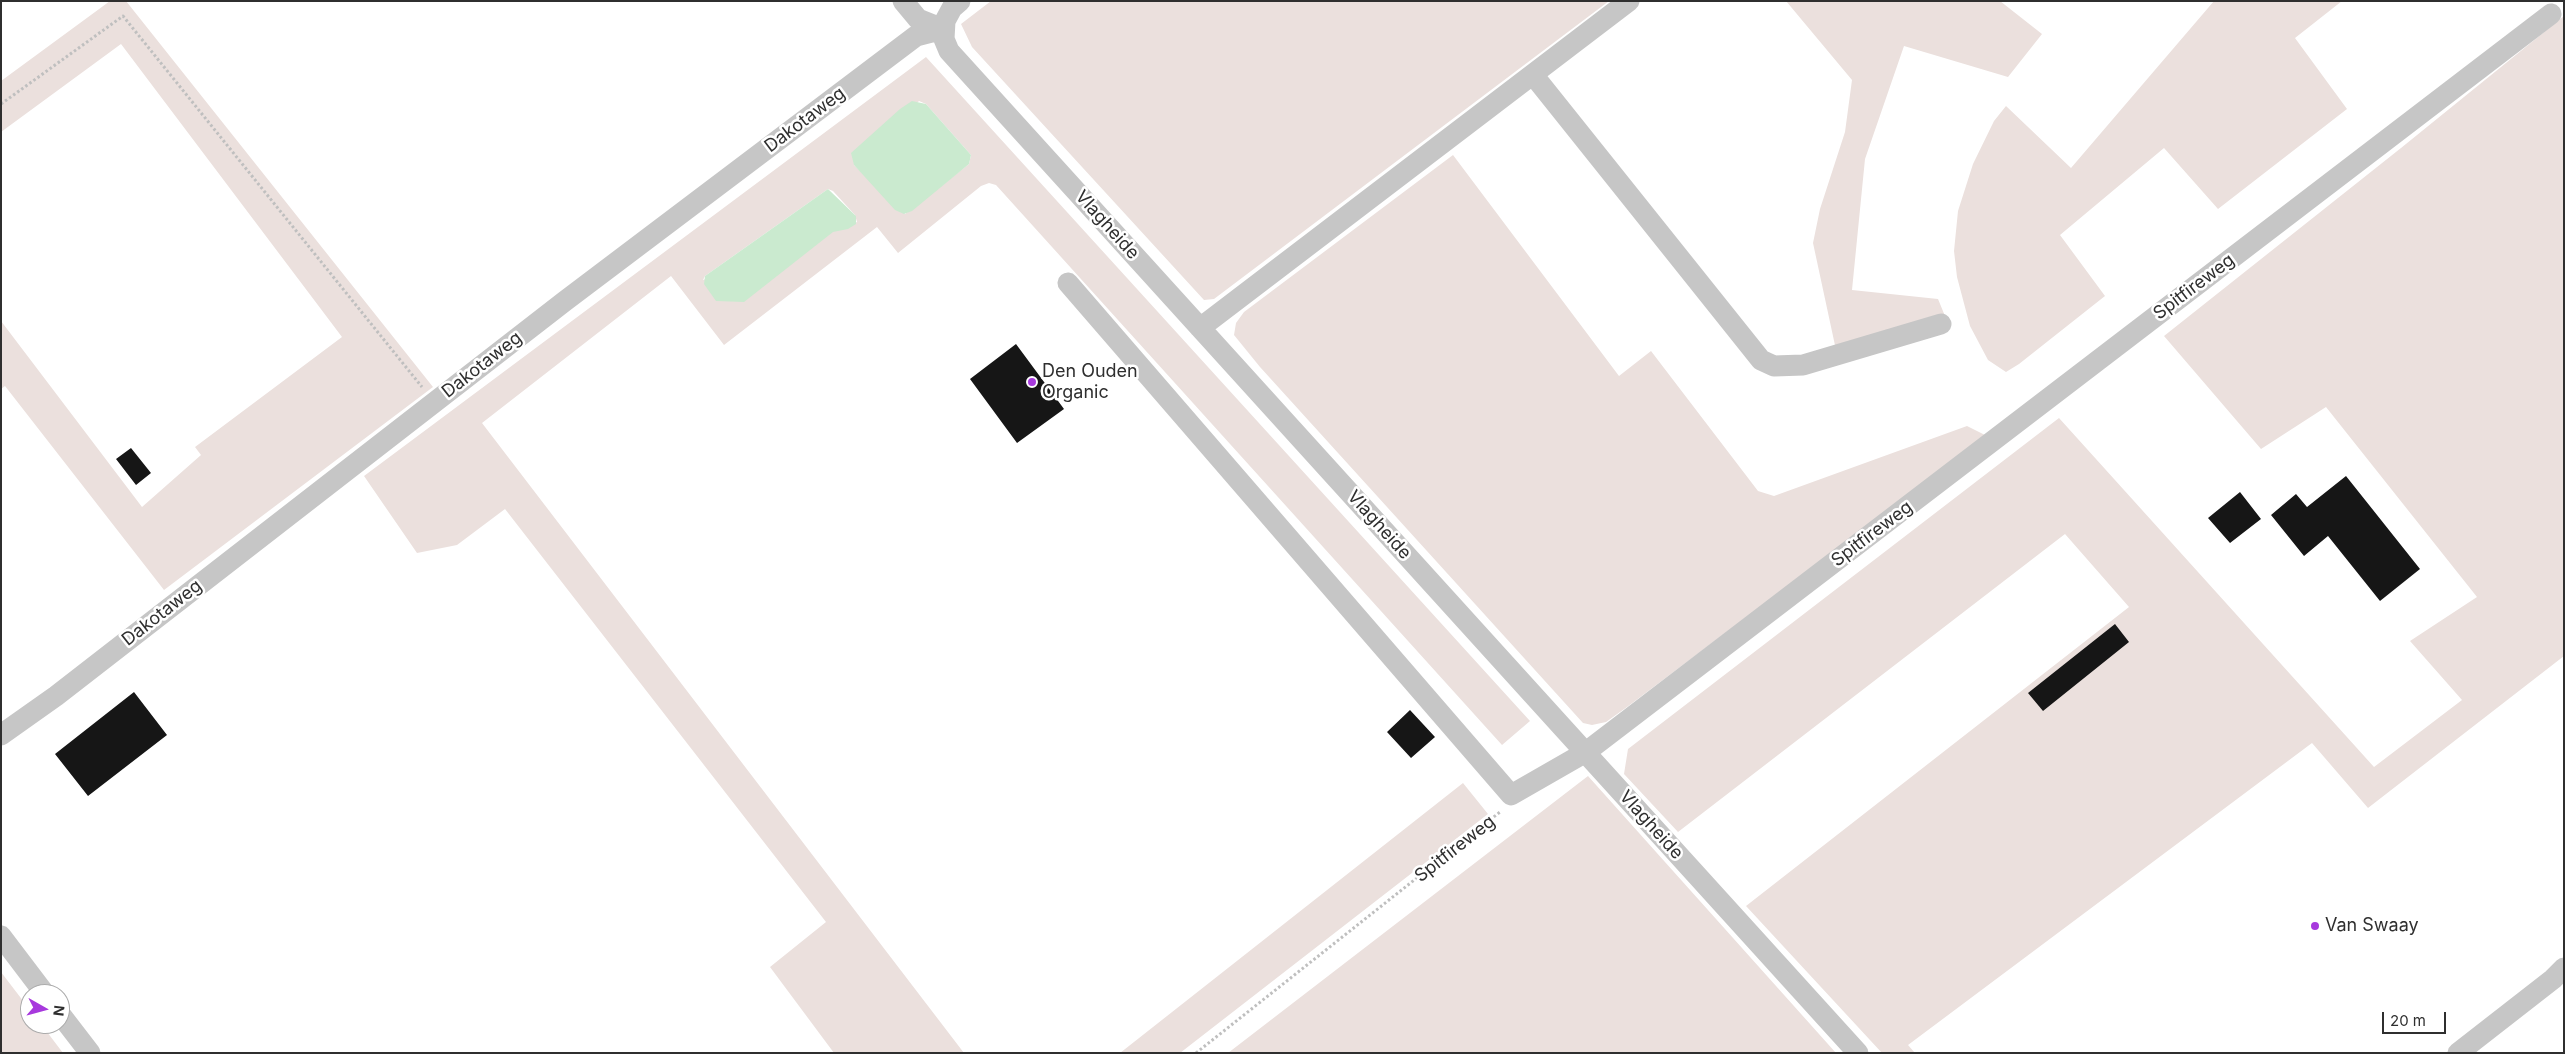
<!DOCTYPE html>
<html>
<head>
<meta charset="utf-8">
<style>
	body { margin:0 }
	#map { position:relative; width:2565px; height:1054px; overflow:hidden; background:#fff; font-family:Inter,sans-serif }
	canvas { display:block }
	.frame { position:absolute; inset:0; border:2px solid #2f2f2f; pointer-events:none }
	.north { position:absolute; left:20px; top:984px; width:50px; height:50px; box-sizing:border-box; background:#fff; border:1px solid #acacac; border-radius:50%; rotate:97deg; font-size:14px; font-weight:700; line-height:20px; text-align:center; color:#2f2f2f }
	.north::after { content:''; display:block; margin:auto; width:18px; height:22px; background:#a739dd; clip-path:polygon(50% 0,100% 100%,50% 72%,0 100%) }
	.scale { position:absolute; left:2382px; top:1012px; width:64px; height:22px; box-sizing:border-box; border:2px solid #2f2f2f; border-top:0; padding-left:6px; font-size:15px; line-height:18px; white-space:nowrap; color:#2f2f2f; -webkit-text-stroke:4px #fff; paint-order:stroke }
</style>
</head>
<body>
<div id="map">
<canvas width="2565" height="1054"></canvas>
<div class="frame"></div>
<div class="north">N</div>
<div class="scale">20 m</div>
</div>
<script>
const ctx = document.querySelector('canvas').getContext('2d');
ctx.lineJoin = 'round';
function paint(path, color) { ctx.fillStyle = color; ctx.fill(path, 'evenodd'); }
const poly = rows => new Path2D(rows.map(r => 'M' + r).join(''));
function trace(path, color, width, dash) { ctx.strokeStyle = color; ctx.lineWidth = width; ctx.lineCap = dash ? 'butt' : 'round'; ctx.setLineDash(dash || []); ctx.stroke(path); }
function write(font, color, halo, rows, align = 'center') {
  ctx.font = font + ' Inter,sans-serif'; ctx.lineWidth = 5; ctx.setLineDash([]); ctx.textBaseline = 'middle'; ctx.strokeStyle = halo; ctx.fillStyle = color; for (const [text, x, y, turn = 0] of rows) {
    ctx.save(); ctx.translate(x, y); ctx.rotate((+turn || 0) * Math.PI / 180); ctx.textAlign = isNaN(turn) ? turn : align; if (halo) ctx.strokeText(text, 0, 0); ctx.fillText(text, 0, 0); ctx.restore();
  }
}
const green = poly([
	[110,1,126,1,433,387,164,590,5,386,1,389,1,321,142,507,201,455,195,447,342,337,121,44,1,132,1,81],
	[991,1,1609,1,1214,299,1204,300,972,47,961,24],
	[1786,1,2000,1,2042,34,2008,77,1904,46,1865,159,1852,290,1938,299,1945,316,1836,350,1813,243,1820,209,1845,132,1852,80],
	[2214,1,2342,1,2295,38,2347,109,2218,209,2164,148,2060,235,2105,296,2019,364,2006,372,1988,360,1970,326,1957,277,1954,251,1958,211,1973,164,1994,121,2006,106,2071,168],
	[2564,16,2564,656,2368,808,2312,743,1908,1045,1915,1053,1882,1053,1746,906,2129,607,2065,534,1678,832,1624,774,1628,749,2059,418,2374,767,2462,700,2410,641,2477,597,2326,407,2261,449,2164,336,2401,148],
	[926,57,1530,721,1502,745,996,185,989,183,981,186,898,253,877,227,724,345,671,276,482,423,964,1053,834,1053,770,967,826,922,505,509,457,545,417,553,364,476],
	[919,101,926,104,971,155,969,164,905,214,854,165],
	[828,189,833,191,855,215,857,222,703,280,705,276],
	[1453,155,1619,376,1651,351,1758,491,1774,496,1967,426,1987,436,1627,707,1606,722,1592,725,1583,723,1260,367,1234,335,1236,323,1244,312],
	[1588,776,1836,1053,1228,1053],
	[1463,783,1488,814,1180,1053,1120,1053],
	[1,972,30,1010,30,1024,41,1024,63,1053,1,1053]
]);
const water = poly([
	[912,101,926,104,971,155,969,164,912,211,904,214,895,210,854,165,851,153,900,109],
	[828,189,856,216,856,224,848,229,833,232,744,302,716,301,704,284,705,276]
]);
const building = poly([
	[1016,344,1064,409,1017,443,970,379],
	[131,448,151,473,136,485,116,459],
	[2346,476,2420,569,2380,601,2328,536,2304,556,2271,515,2296,494,2307,507],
	[2240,492,2261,519,2230,543,2208,518],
	[2115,624,2129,642,2043,711,2028,693],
	[134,692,167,735,88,796,55,754],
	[1410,710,1435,737,1411,758,1387,732]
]);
const path = poly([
	[1,104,123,16,422,387],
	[1196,1053,1500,812]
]);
const minor = poly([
	[903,1,918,19,943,29],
	[960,1,952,8,945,21,944,39,949,51,1858,1053],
	[1534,76,1761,360,1774,366,1803,365,1941,324],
	[1068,283,1511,795,1586,752,2551,14],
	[1200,328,1629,1],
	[1,735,56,696,565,301,916,36,943,29],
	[1,936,45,994],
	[60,1014,90,1053],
	[2458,1053,2553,979,2564,968]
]);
const markers = [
	[1032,382,5,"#a739dd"],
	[2315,926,5,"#a739dd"]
];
const streetNames = [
	["Dakotaweg",805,120,-37],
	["Vlagheide",1107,225,48],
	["Spitfireweg",2194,287,-37],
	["Dakotaweg",482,365,-38],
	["Vlagheide",1379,525,48],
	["Spitfireweg",1872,534,-37],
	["Dakotaweg",162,613,-38],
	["Vlagheide",1651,825,48],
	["Spitfireweg",1455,849,-38]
];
const poiNames = [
	["Den Ouden",1042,372],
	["Organic",1042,393],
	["Van Swaay",2325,926]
];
paint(green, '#ebe0dd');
paint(water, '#caeacf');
paint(building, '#161616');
trace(path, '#bfbfbf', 3, [2.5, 2.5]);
trace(minor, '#c6c6c6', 21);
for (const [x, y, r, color] of markers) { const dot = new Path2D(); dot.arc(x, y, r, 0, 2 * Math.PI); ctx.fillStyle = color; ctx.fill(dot); trace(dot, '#fff', 2); }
write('18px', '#2f2f2f', '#fff', streetNames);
write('18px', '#2f2f2f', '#fff', poiNames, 'left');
</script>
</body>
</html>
